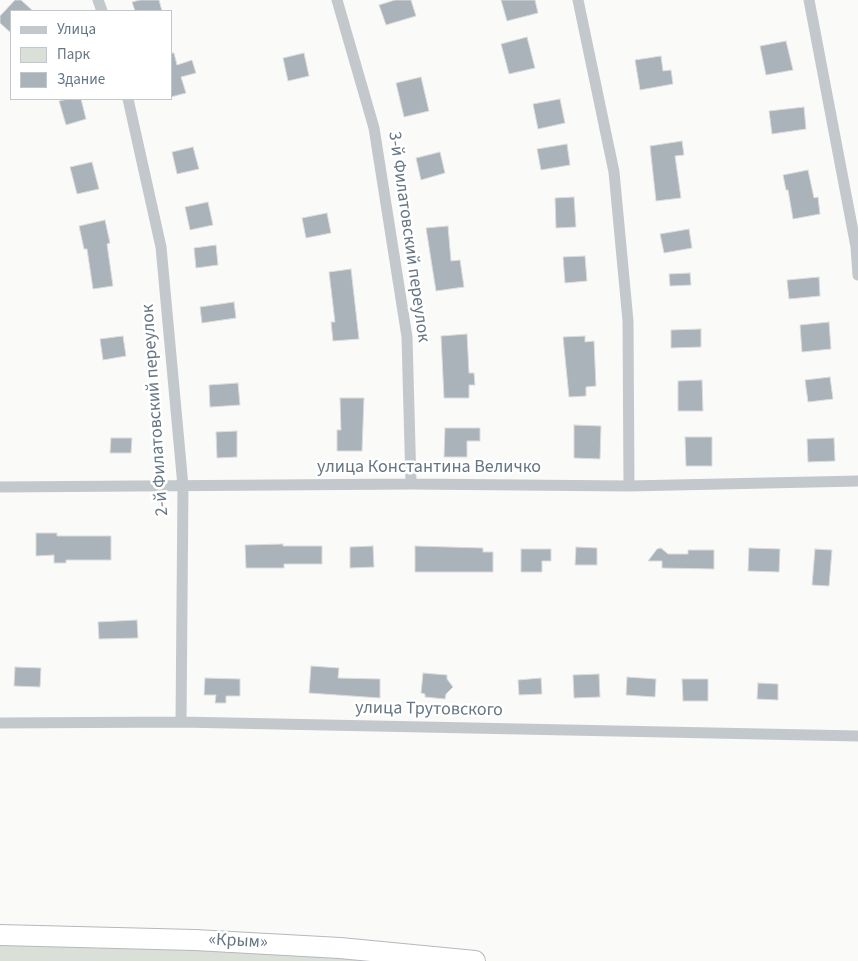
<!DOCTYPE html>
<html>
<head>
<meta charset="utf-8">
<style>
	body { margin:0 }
	#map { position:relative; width:858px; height:961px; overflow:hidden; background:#fafaf8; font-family:"Source Sans 3",sans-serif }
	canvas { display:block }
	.legend { position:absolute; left:10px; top:10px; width:162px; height:90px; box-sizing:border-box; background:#fff; border:1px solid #c1c8cd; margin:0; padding:6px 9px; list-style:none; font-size:15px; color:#657683 }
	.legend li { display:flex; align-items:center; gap:10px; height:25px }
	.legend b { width:25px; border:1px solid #c1c8cd }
</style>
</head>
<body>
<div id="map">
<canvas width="858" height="961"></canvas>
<ul class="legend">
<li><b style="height:6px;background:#c3c8cc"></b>Улица</li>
<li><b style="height:14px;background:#dadfd7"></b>Парк</li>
<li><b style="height:14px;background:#aab3b9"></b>Здание</li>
</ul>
</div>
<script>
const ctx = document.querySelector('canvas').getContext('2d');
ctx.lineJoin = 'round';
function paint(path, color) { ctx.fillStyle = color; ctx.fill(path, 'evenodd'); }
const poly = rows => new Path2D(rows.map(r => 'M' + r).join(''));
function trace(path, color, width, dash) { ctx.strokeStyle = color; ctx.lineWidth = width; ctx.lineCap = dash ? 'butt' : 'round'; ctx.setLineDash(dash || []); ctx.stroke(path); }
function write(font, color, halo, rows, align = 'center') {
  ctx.font = font + ' "Source Sans 3",sans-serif'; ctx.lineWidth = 5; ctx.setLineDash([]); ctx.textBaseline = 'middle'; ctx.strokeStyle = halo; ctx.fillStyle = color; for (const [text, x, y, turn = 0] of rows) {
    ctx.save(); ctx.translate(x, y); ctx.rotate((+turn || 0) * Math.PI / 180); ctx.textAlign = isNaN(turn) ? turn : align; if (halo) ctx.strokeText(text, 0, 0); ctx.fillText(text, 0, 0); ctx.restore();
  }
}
const green = poly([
	[0,935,475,961,0,961]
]);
const building = poly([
	[15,0,21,0,33,11,11,11,11,33,0,23,0,16,15,0],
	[140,0,159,0,162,11,135,11,132,2,140,0],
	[395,0,411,0,416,16,386,25,379,5,395,0],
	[501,0,535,0,538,13,507,21,501,0],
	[527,37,535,68,509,74,501,44,527,37],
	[786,41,793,70,766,75,760,46,786,41],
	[171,53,174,53,177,65,192,60,196,73,181,77,186,93,171,97,171,53],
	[304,53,309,76,288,81,283,58,304,53],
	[661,56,663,71,671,70,673,84,640,90,635,60,661,56],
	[421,77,429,111,404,117,396,83,421,77],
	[68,99,81,99,86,119,66,125,59,101,68,99],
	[560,99,565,123,538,129,533,104,560,99],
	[804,107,806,129,772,134,769,111,804,107],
	[682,141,684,155,675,156,681,198,656,201,650,146,682,141],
	[567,144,570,165,541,170,537,149,567,144],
	[193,147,199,169,177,174,172,152,193,147],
	[440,152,445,173,421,180,416,158,440,152],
	[92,162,99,189,77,194,70,167,92,162],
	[808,170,814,198,818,197,820,214,793,219,788,190,786,190,783,175,808,170],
	[574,197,576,227,556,228,555,198,574,197],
	[208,202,213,225,190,230,185,207,208,202],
	[327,213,331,233,306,238,302,218,327,213],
	[105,220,110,243,107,244,113,286,93,289,87,249,84,249,79,226,105,220],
	[448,226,451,261,460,260,464,287,436,291,426,228,448,226],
	[689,229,692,248,664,253,660,234,689,229],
	[216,245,218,265,196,268,194,248,216,245],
	[585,256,587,281,565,283,563,257,585,256],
	[351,269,359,339,333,341,331,322,335,322,329,272,351,269],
	[690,273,691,285,670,286,669,274,690,273],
	[819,277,820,296,789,299,787,280,819,277],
	[234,302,236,318,202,323,200,307,234,302],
	[829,322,831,349,802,352,800,325,829,322],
	[701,329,701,347,671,348,671,330,701,329],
	[467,334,469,373,474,373,475,385,469,385,469,398,444,398,441,336,467,334],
	[123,336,126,356,103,360,100,339,123,336],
	[585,336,585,342,594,341,596,386,586,387,586,396,569,397,563,337,585,336],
	[830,377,833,399,808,402,805,380,830,377],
	[702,380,703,411,678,411,678,381,702,380],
	[238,383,240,405,210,407,209,385,238,383],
	[340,398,364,398,362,451,337,451,337,430,341,430,340,398],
	[574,425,601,426,600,459,574,458,574,425],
	[445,428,480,428,480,441,467,441,467,457,444,457,445,428],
	[237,431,237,457,217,458,216,432,237,431],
	[685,437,712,437,712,466,686,466,685,437],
	[111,438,132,438,131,453,110,453,111,438],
	[834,438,835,461,808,462,807,439,834,438],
	[36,533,57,533,57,536,111,536,111,560,66,560,66,563,54,563,54,555,36,556,36,533],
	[283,544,283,546,322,546,322,564,284,564,284,568,246,568,245,545,283,544],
	[373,546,374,567,350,568,350,547,373,546],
	[415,546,483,548,483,552,493,552,493,572,415,572,415,546],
	[576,547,597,548,597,565,575,565,576,547],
	[661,548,668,554,688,554,688,550,714,550,714,569,662,568,662,561,648,561,657,549,661,548],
	[749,548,780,549,779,572,748,571,749,548],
	[521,549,551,549,551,561,542,561,542,572,521,572,521,549],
	[815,549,832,550,829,586,812,585,815,549],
	[137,620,138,638,99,639,98,622,137,620],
	[311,666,339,668,338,678,380,679,380,698,309,693,311,666],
	[15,667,41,668,40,687,14,686,15,667],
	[423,673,447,675,447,679,453,687,446,694,445,699,425,697,425,694,421,693,423,673],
	[599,674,600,697,574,698,573,675,599,674],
	[627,677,656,679,655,697,626,695,627,677],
	[205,678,240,679,240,696,226,696,226,703,215,703,216,695,204,695,205,678],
	[541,678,542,694,519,695,518,680,541,678],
	[682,679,708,679,708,701,683,701,682,679],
	[758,683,778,684,778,700,757,699,758,683]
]);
const street = poly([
	[98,0,102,11],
	[337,0,374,128,407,337,411,484],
	[578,0,614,172,628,321,629,486],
	[809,0,856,247,858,275],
	[128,99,161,247,183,486,181,722],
	[0,487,411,484,629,486,858,481],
	[0,723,181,722,858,736]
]);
const highway = poly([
	[0,935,195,940,340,948,475,961]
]);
const streetNames = [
	["3-й Филатовский переулок",408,237,82],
	["2-й Филатовский переулок",156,410,-94],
	["улица Константина Величко",429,468],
	["улица Трутовского",429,710,1],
	["«Крым»",238,942,3]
];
paint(green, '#dadfd7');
paint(building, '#aab3b9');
trace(building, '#dcdcda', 1);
trace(highway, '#b4b9bd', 22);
trace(street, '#c3c8cc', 11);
trace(highway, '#fff', 20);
write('18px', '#657683', '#fff', streetNames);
</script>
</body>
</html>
